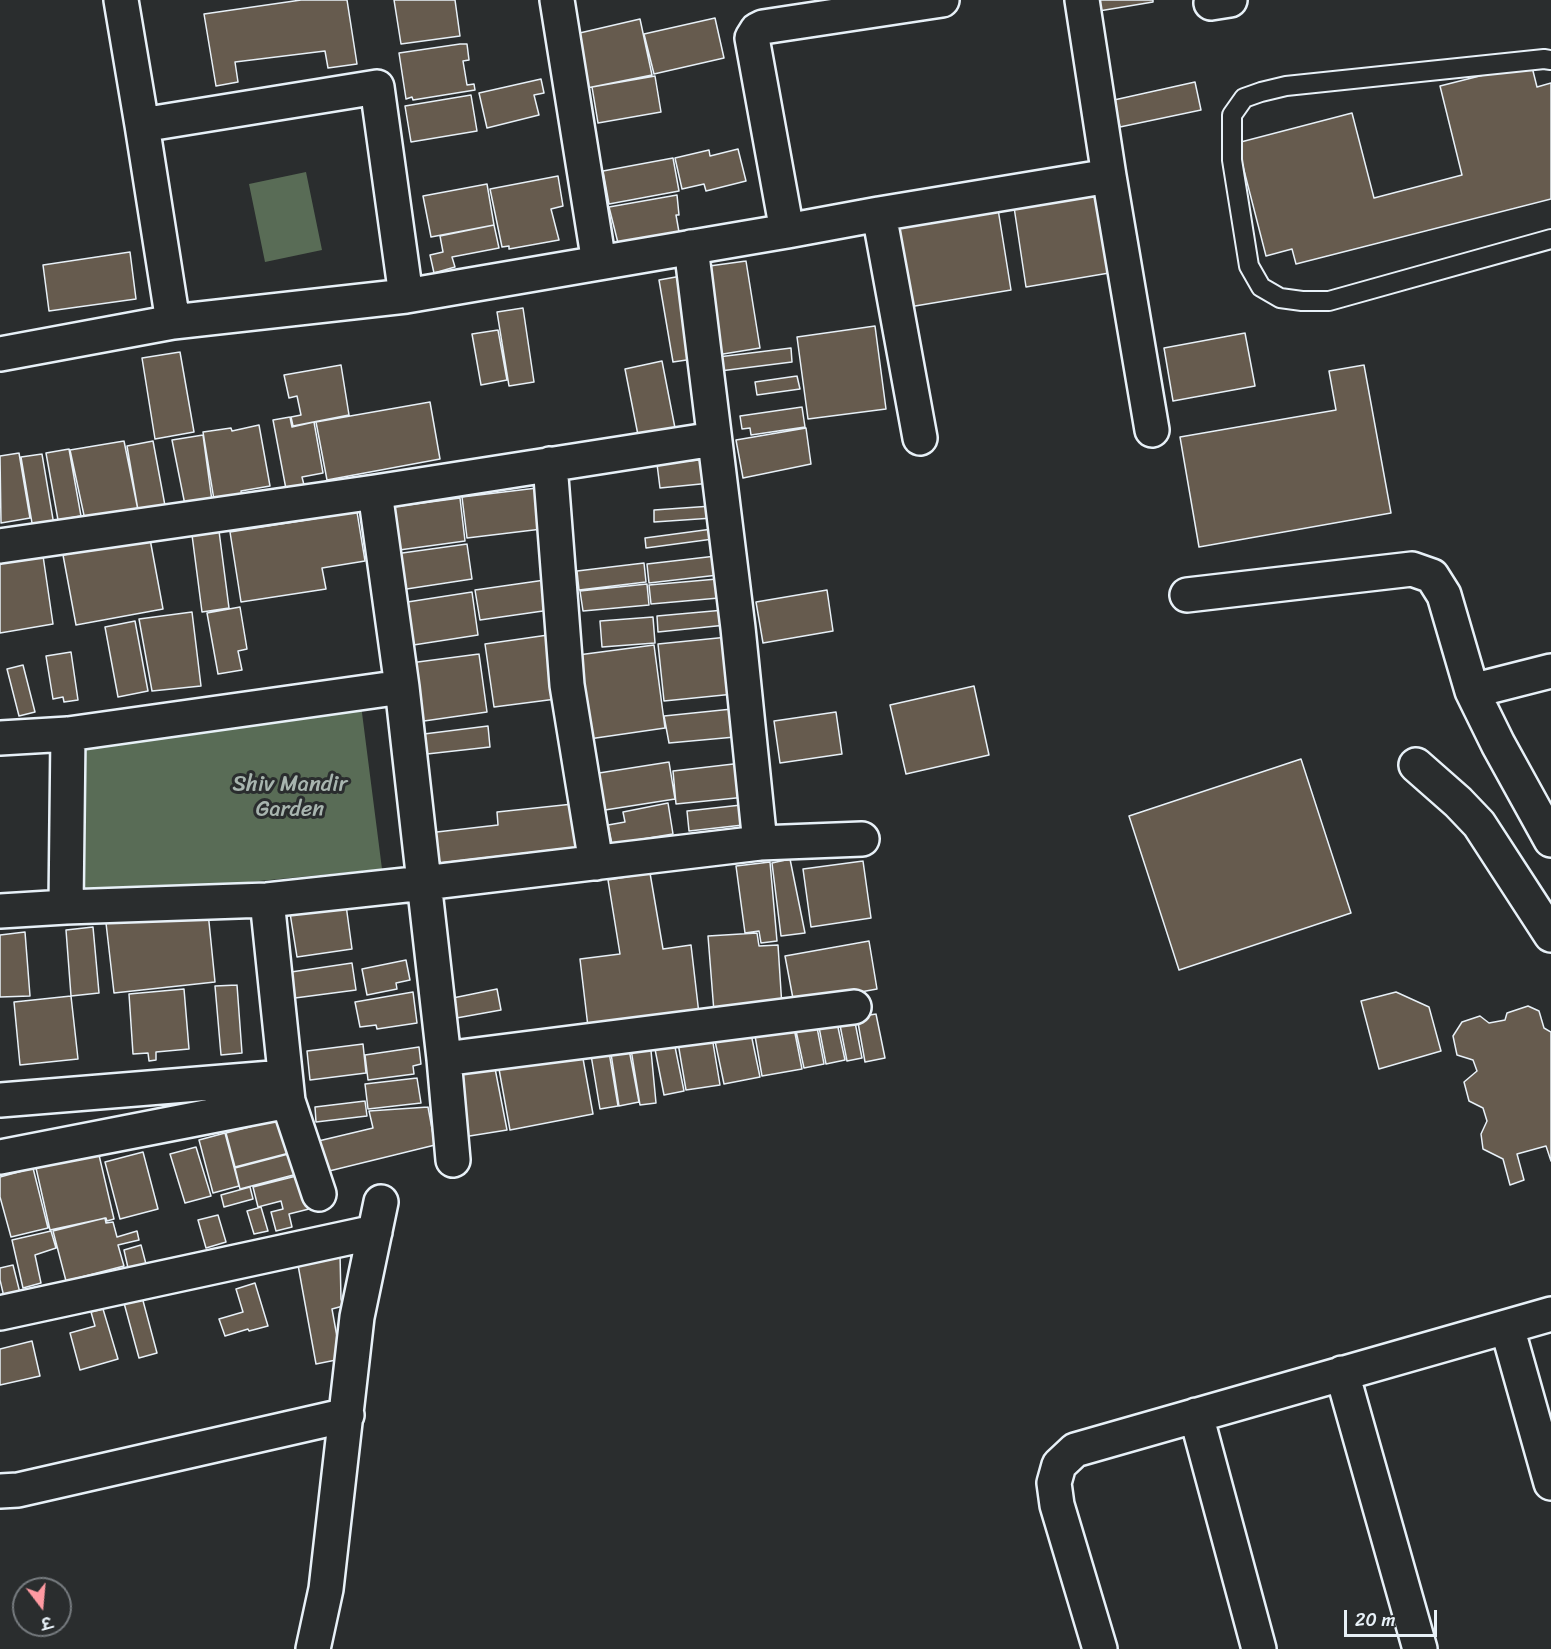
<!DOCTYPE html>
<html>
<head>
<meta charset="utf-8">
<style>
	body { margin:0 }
	#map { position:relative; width:1551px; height:1649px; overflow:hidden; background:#2a2d2e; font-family:Sriracha,"Playpen Sans Deva",sans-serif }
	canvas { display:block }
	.north { position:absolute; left:12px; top:1577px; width:60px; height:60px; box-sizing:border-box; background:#2a2d2e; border:2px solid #767b7f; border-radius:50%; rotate:164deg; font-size:16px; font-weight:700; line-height:24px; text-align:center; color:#e8f1f8 }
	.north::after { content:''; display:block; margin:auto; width:21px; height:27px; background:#ff9aa2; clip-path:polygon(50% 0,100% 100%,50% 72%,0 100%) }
	.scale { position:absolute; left:1344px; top:1610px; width:93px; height:27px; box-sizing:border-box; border:3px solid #e8f1f8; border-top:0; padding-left:8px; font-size:18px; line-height:21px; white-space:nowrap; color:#e8f1f8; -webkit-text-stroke:4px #2a2d2e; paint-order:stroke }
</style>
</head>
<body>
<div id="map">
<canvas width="1551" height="1649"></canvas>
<div class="north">उ</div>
<div class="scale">20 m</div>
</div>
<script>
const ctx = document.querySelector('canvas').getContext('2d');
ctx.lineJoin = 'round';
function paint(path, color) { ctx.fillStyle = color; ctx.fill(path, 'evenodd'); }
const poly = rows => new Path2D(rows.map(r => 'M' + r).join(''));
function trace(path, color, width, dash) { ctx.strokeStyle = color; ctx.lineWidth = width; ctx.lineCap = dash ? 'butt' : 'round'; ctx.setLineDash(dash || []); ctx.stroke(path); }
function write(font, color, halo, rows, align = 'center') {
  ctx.font = font + ' Sriracha,sans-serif'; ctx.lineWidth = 6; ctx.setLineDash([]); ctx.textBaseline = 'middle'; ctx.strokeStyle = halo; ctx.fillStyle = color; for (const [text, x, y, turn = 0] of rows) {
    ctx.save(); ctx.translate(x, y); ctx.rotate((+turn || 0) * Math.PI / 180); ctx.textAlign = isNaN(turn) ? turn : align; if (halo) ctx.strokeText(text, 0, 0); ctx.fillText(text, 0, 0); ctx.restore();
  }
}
const green = poly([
	[306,172,322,250,265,262,249,184],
	[361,705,382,869,85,898,76,751]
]);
const building = poly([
	[301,0,347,0,357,64,328,68,325,51,235,62,238,82,216,86,204,14,301,0],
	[394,0,455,0,460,36,401,44,394,0],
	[1097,0,1153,0,1153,2,1099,11,1097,0],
	[715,18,724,58,654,74,644,34,715,18],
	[640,19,652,75,577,90,571,35,640,19],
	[460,44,467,44,469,60,463,61,467,85,474,84,475,90,413,100,412,97,406,99,399,53,460,44],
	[1531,63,1537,87,1551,83,1551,199,1296,264,1292,249,1266,256,1237,143,1352,113,1374,198,1462,175,1440,86,1531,63],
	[655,76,661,112,598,123,592,87,655,76],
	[541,79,544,93,534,95,539,115,487,128,479,93,541,79],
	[1195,82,1201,110,1120,127,1114,100,1195,82],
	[471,95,477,131,411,142,405,106,471,95],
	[738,149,746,181,706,191,704,184,682,189,675,158,709,150,710,156,738,149],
	[673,158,679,191,609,204,603,171,673,158],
	[558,176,563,206,551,209,559,240,509,249,509,246,502,247,490,189,558,176],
	[487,184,494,225,431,237,423,196,487,184],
	[1101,193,1115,272,1026,287,1014,207,1101,193],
	[677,195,679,215,676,215,679,232,618,243,609,207,677,195],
	[998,209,1011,290,909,307,896,225,998,209],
	[494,225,499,248,452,257,455,267,434,273,430,255,443,252,440,236,494,225],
	[130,252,136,299,49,311,43,265,130,252],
	[746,261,760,348,717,355,702,267,746,261],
	[687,275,700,358,673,362,659,280,687,275],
	[523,308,534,382,509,386,497,312,523,308],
	[875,326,886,409,808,419,797,337,875,326],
	[498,330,507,380,481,385,472,334,498,330],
	[1245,333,1255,386,1173,401,1164,348,1245,333],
	[791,348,792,362,720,371,718,357,791,348],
	[180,352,194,432,155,439,142,358,180,352],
	[662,361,675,428,638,435,625,369,662,361],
	[341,365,349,415,293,426,291,417,301,415,297,396,289,398,284,375,341,365],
	[1364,365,1391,513,1199,547,1180,437,1336,410,1329,371,1364,365],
	[797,376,800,389,757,395,755,382,797,376],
	[430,402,440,459,327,480,316,422,430,402],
	[802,407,805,427,751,435,750,428,742,429,740,416,802,407],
	[290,417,292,427,314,422,323,473,302,477,304,485,286,489,273,420,290,417],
	[259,425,270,486,241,491,243,502,215,506,203,432,231,428,232,431,259,425],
	[806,428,811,464,743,478,736,440,806,428],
	[203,435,212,501,185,505,172,440,203,435],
	[124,441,138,510,85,520,70,450,124,441],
	[153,441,166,511,139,516,127,446,153,441],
	[69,449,81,516,58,520,46,453,69,449],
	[19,453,30,518,1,523,0,456,19,453],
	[42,454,54,525,33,529,21,457,42,454],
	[709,459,711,483,660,488,657,464,709,459],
	[537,488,542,529,467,538,462,497,537,488],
	[460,498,465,541,392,551,385,508,460,498],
	[712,506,713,518,654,522,654,510,712,506],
	[357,512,365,561,322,568,326,589,241,602,230,532,357,512],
	[712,529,713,539,646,548,645,538,712,529],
	[219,531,229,608,202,612,192,535,219,531],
	[150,539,163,609,76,625,63,555,150,539],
	[467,544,472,579,400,590,395,554,467,544],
	[42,549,53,624,0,633,0,557,42,549],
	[716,556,718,575,649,583,647,564,716,556],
	[644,563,646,582,579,590,577,571,644,563],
	[717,579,719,598,651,604,649,585,717,579],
	[545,580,550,610,480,620,475,590,545,580],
	[647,584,649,605,583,611,580,591,647,584],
	[827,590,833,631,763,643,756,602,827,590],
	[472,592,478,635,407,646,401,603,472,592],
	[240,607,247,649,238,651,242,670,218,674,207,613,240,607],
	[724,610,726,625,658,632,657,616,724,610],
	[192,612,201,686,152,691,139,619,192,612],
	[653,617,655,643,602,647,600,621,653,617],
	[135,621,148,691,118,697,105,627,135,621],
	[555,634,564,698,494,707,485,644,555,634],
	[728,637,734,694,664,701,658,644,728,637],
	[654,645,665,728,589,739,578,655,654,645],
	[71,652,78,700,64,702,63,697,53,699,46,656,71,652],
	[479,654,487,712,417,722,410,663,479,654],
	[23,665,35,712,19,716,7,669,23,665],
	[974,686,989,755,906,774,890,705,974,686],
	[732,709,735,737,669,743,664,716,732,709],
	[836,712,842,754,780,763,774,721,836,712],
	[488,726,490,747,427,754,424,734,488,726],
	[1301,759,1351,913,1179,970,1129,816,1301,759],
	[669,762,675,799,605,810,599,773,669,762],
	[742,763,746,797,676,804,673,771,742,763],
	[668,803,673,834,612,844,608,825,625,822,623,812,668,803],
	[573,804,578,847,431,864,428,833,498,825,497,812,573,804],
	[750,804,752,824,689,831,687,811,750,804],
	[790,859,805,933,781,936,772,863,790,859],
	[863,861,871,918,811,927,803,869,863,861],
	[770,862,777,941,761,943,759,931,745,933,736,866,770,862],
	[650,873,663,949,691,945,699,1014,588,1027,580,959,620,954,608,880,650,873],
	[346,905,352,949,297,957,290,913,346,905],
	[208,912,215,982,114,993,106,923,208,912],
	[93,927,99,993,71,996,66,930,93,927],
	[25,932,30,996,0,997,0,935,25,932],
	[757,933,759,946,778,945,782,1007,714,1012,708,936,757,933],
	[869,941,877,989,794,1004,785,956,869,941],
	[406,960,410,980,396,983,397,989,367,995,362,969,406,960],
	[352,963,356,990,295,998,291,972,352,963],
	[237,985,242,1053,221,1055,215,986,237,985],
	[184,989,189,1049,156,1052,156,1060,149,1061,148,1053,133,1054,129,994,184,989],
	[497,989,501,1010,451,1019,448,999,497,989],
	[413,992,417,1023,377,1029,376,1025,360,1027,355,1002,413,992],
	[1396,992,1429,1007,1441,1051,1379,1069,1361,1001,1396,992],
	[71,996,78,1059,20,1065,14,1002,71,996],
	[1528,1006,1539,1011,1544,1028,1551,1032,1551,1161,1546,1146,1517,1154,1524,1180,1510,1185,1503,1159,1483,1149,1481,1134,1487,1121,1483,1108,1469,1101,1464,1082,1477,1071,1473,1060,1457,1055,1453,1036,1462,1022,1480,1016,1489,1023,1505,1020,1507,1013,1528,1006],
	[876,1014,885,1058,865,1062,857,1017,876,1014],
	[854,1017,862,1058,847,1061,839,1020,854,1017],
	[836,1018,845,1060,826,1064,818,1022,836,1018],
	[816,1022,824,1064,804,1068,795,1026,816,1022],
	[793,1023,802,1069,762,1076,754,1030,793,1023],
	[750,1029,760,1077,724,1084,714,1036,750,1029],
	[711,1031,720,1085,686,1090,677,1037,711,1031],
	[673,1037,684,1091,664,1095,653,1039,673,1037],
	[650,1040,656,1103,640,1105,630,1043,650,1040],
	[580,1042,593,1114,510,1130,497,1058,580,1042],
	[363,1044,366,1073,310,1080,307,1051,363,1044],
	[628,1044,639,1102,619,1106,610,1047,628,1044],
	[608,1046,618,1106,600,1109,590,1049,608,1046],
	[419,1047,421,1064,413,1066,414,1074,368,1080,365,1055,419,1047],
	[493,1058,507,1130,457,1138,449,1069,493,1058],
	[417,1078,421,1103,368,1109,365,1084,417,1078],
	[365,1101,367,1116,316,1122,315,1107,365,1101],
	[428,1107,435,1145,317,1174,310,1143,373,1128,369,1111,428,1107],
	[284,1118,293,1152,235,1167,226,1133,284,1118],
	[225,1133,239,1186,213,1193,199,1140,225,1133],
	[196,1147,211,1196,185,1203,170,1154,196,1147],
	[143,1152,158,1209,120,1219,105,1162,143,1152],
	[296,1152,301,1173,240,1189,235,1168,296,1152],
	[99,1155,114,1219,107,1221,106,1218,50,1230,36,1168,99,1155],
	[33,1168,48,1228,11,1237,0,1197,0,1177,33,1168],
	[304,1174,313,1208,289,1214,292,1227,276,1231,271,1212,283,1209,281,1201,258,1207,253,1187,304,1174],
	[250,1187,253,1199,224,1207,221,1195,250,1187],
	[261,1207,268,1231,254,1234,247,1211,261,1207],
	[218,1215,226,1242,206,1248,198,1220,218,1215],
	[105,1218,106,1223,113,1222,117,1237,137,1231,139,1240,118,1245,124,1266,66,1281,53,1231,105,1218],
	[51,1231,56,1248,35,1255,41,1283,23,1288,12,1240,51,1231],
	[141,1245,146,1264,128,1268,124,1250,141,1245],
	[340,1254,341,1299,343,1306,332,1309,341,1359,316,1364,298,1265,340,1254],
	[13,1265,20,1293,4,1297,0,1280,0,1268,13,1265],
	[255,1283,268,1326,249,1331,248,1329,225,1336,219,1319,243,1312,236,1289,255,1283],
	[142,1297,157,1353,139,1358,124,1303,142,1297],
	[103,1309,118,1359,80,1370,70,1333,95,1326,91,1312,103,1309],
	[32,1341,40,1376,0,1385,0,1349,32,1341]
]);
const service = poly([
	[1551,60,1544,59,1286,86,1261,92,1244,98,1232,115,1232,160,1249,266,1261,287,1280,298,1302,301,1329,301,1551,239]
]);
const minor = poly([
	[121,0,142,125,377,87,406,296],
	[1082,0,1109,176,1152,430],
	[1211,3,1230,0],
	[142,125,173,322],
	[879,214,1109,176],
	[691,247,738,628,760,843],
	[599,263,787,231],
	[0,354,173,322,406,296,599,263,557,0],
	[920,438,879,214,787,231,752,38,757,30,763,27,942,0],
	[550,464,567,685,596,863],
	[375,492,402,687,444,1059,453,1160],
	[0,546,375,492,714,439],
	[1187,595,1412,569,1432,576,1444,595,1472,691,1498,744,1551,840],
	[1472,691,1551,671],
	[0,738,68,734,402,687],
	[1416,765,1458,802,1479,824,1551,935],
	[267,900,288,1101,319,1194],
	[66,907,68,734],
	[0,911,66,907,267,900,424,883,760,843,862,839],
	[444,1059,854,1007],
	[0,1100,284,1077],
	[0,1157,288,1101],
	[0,1313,375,1232],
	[1507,1327,1551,1483],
	[1342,1373,1420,1649],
	[1196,1415,1259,1649],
	[0,1491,18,1490,347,1415],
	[313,1649,326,1589,357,1317,381,1202],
	[1100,1649,1057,1505,1054,1483,1059,1465,1075,1450,1551,1314]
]);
const parkNames = [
	["Shiv Mandir",290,785],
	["Garden",290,810]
];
paint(green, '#596c56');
paint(building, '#665b4e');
trace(building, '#e8f1f8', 1.5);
trace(service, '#e8f1f8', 22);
trace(minor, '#e8f1f8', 38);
trace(service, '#2a2d2e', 18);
trace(minor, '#2a2d2e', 33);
write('22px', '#a8b5af', '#2a2d2e', parkNames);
</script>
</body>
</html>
